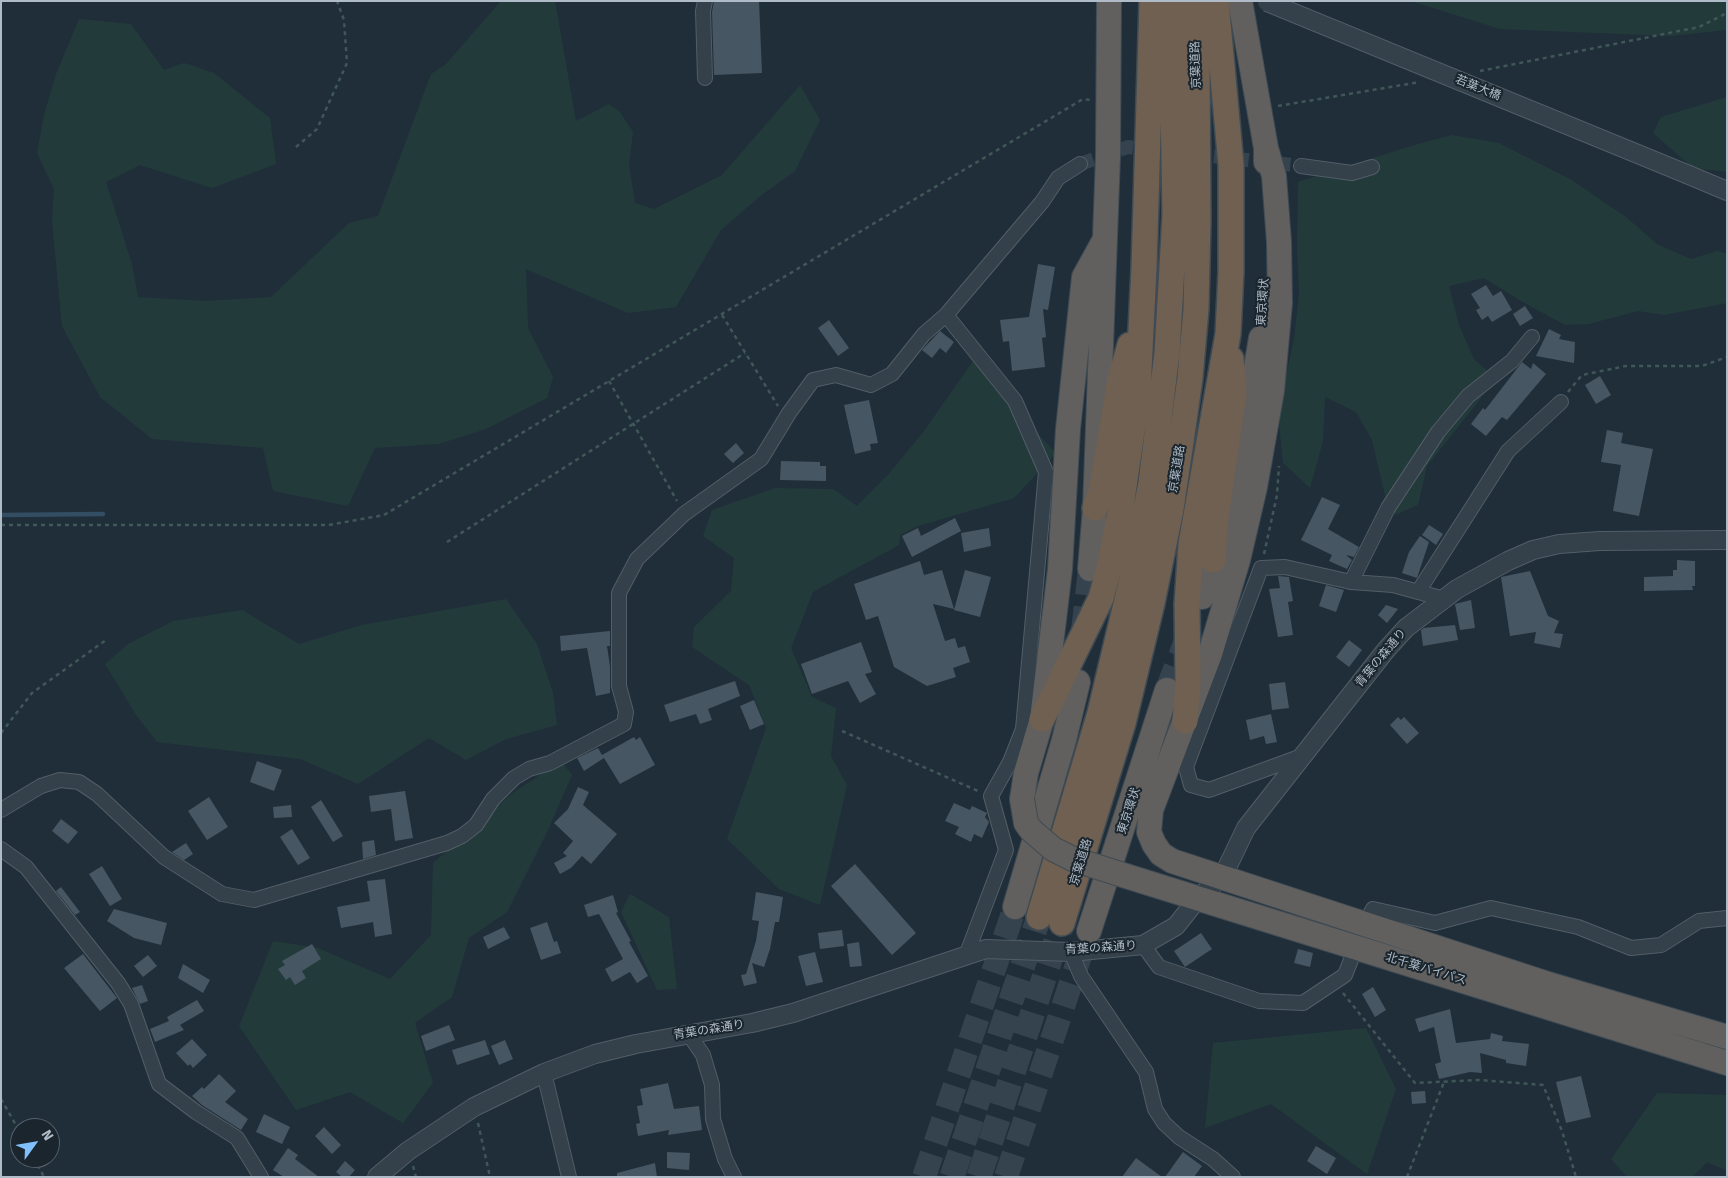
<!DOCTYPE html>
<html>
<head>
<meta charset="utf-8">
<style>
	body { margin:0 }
	#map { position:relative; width:1728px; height:1178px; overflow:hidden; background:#202e3a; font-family:"Fira Sans",sans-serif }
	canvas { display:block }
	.frame { position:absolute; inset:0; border:2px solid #afbbc6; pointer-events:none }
	.north { position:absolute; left:10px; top:1118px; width:50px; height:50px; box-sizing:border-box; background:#1a252e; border:1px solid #56616b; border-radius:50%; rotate:58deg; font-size:14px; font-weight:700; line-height:20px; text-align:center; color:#afbbc6 }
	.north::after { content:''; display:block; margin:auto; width:18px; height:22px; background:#80bffa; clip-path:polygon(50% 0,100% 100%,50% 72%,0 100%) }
</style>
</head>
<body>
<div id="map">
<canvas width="1728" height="1178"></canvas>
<div class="frame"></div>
<div class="north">N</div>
</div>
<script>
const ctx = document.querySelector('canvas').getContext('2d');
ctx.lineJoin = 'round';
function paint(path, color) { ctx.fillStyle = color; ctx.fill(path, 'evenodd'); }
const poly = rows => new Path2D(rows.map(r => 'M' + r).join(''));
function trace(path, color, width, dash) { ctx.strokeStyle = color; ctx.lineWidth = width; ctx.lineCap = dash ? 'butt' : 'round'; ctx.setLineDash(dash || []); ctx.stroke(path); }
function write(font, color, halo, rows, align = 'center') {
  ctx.font = font + ' "Fira Sans","Noto Sans JP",sans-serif'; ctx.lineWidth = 4; ctx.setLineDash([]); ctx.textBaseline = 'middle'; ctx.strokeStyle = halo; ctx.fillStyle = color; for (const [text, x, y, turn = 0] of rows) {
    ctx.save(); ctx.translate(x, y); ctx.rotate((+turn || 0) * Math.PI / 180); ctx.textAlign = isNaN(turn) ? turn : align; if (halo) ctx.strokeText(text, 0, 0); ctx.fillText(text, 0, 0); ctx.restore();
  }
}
const green = poly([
	[501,1,555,1,576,121,609,104,620,112,633,132,629,165,635,203,654,209,722,175,800,85,820,120,795,171,759,197,721,230,676,307,628,313,526,269,528,328,553,377,547,398,486,429,439,444,375,448,348,506,273,491,263,448,152,439,100,397,62,326,52,221,54,189,37,153,44,115,56,74,79,19,131,24,164,70,184,63,214,73,270,118,276,164,212,188,140,165,106,182,132,264,138,297,206,301,271,297,349,223,378,216,431,74,446,64],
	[1411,1,1727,1,1727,30,1670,36,1500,29],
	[1727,97,1727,172,1693,168,1653,133,1661,117],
	[1452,135,1499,143,1570,179,1626,217,1657,244,1691,259,1717,251,1727,254,1727,303,1664,315,1638,311,1589,324,1565,325,1521,301,1484,278,1449,286,1459,325,1474,359,1496,379,1427,466,1418,505,1395,515,1386,500,1372,440,1356,412,1325,397,1323,441,1310,488,1283,463,1278,412,1294,339,1299,293,1297,251,1298,182,1411,146],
	[973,361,1003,397,1056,453,1014,498,918,526,900,535,899,545,813,592,791,648,812,697,836,708,831,756,847,785,820,905,779,889,727,839,766,728,749,685,692,647,694,627,731,591,734,558,703,536,712,510,775,488,833,489,857,506,888,475,924,431],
	[506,599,537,644,553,693,557,725,506,739,466,760,429,738,358,784,300,759,157,742,136,715,105,664,128,644,173,621,242,610,299,644,362,625],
	[561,761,572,775,547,832,507,912,469,938,452,997,415,1023,433,1083,403,1123,350,1092,296,1110,239,1026,273,941,318,948,390,979,431,935,433,863,514,792],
	[630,894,669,917,677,989,657,990,621,912],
	[1366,1028,1396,1089,1367,1174,1271,1104,1205,1128,1213,1043],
	[1657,1093,1727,1095,1727,1171,1707,1162,1692,1177,1627,1177,1611,1159]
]);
const stream = poly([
	[1,515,103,514]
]);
const building = poly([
	[714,1,759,1,762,73,714,75,712,12],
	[1038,264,1055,267,1048,310,1043,309,1046,337,1042,338,1045,367,1012,371,1009,341,1003,342,1000,320,1029,317],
	[1486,285,1493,296,1501,291,1512,310,1492,322,1488,316,1482,320,1476,310,1480,308,1471,294],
	[1525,306,1533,318,1520,326,1513,314],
	[829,320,849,348,838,356,818,328],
	[1549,329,1561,335,1559,339,1575,342,1574,363,1536,356],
	[940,331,954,342,946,353,940,348,932,358,922,350],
	[1522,362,1531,369,1533,363,1546,374,1507,420,1502,417,1486,436,1471,424,1483,408,1485,410],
	[1600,376,1611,395,1596,404,1585,385],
	[869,400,878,443,870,444,871,450,855,454,844,405],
	[1607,430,1623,433,1621,443,1653,449,1639,516,1613,511,1621,465,1601,462],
	[736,443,744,453,733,463,724,454],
	[781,461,820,462,820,466,826,466,826,481,780,480],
	[1322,497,1340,505,1328,529,1359,547,1354,557,1346,555,1352,560,1347,569,1329,561,1332,555,1301,540],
	[955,518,961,531,912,557,902,536,918,528,921,536],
	[1429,525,1443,534,1436,545,1422,535],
	[989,528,991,546,964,552,961,533],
	[1420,536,1429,542,1417,578,1402,573,1409,552],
	[1677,560,1695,561,1695,586,1692,586,1693,590,1644,591,1644,577,1673,576,1673,570,1677,570],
	[920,561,924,575,942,570,954,609,933,604,945,641,955,638,958,648,965,646,970,662,953,668,956,677,927,686,894,667,878,616,866,620,854,584],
	[965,570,991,577,980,617,954,610],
	[1530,571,1548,616,1559,621,1554,633,1563,634,1560,648,1534,643,1536,632,1510,636,1501,577],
	[1278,576,1289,577,1293,601,1288,602,1293,635,1278,637,1269,589,1280,588],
	[1326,585,1344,590,1336,612,1319,606],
	[1471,600,1475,628,1460,630,1455,604],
	[1386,605,1398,609,1387,623,1378,615],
	[1455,625,1458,640,1423,646,1421,630,1424,628],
	[610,631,610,646,607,646,610,666,610,693,596,696,587,648,561,651,560,636],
	[1349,640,1362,650,1349,667,1336,657],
	[861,642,872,672,865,674,876,694,860,703,848,681,812,694,801,664],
	[735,681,740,696,708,709,712,720,700,724,696,714,670,722,664,705],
	[1285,682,1289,708,1272,710,1269,684],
	[754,700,764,724,750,730,740,706],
	[1271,714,1277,742,1266,744,1264,736,1250,740,1246,720],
	[1398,717,1401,720,1404,717,1419,733,1407,744,1390,725],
	[634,737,636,740,640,737,655,765,620,784,604,758,584,771,577,758,598,748,602,755],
	[257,761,282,770,274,791,250,782],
	[578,787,589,792,583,805,617,834,591,864,582,856,571,868,560,874,554,863,567,856,563,853,573,841,554,823,568,809],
	[405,791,413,838,395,841,391,809,371,812,369,796],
	[209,797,228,827,207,840,188,811],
	[321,800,343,836,333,842,311,807],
	[954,803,970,810,972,806,987,813,985,817,989,822,982,838,974,834,971,842,955,834,959,827,945,821],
	[291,805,292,817,274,818,273,807],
	[61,819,78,832,68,844,52,831],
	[292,829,310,858,298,865,280,837],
	[374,840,376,855,363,859,362,842],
	[186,843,193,854,184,860,172,852],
	[855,864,916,933,892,955,831,886],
	[102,866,122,899,110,906,89,874],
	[385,879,392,934,375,937,373,922,341,928,337,907,370,901,367,881],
	[61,887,80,912,75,915,56,891],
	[756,892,783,897,779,922,775,922,770,949,764,967,752,963,757,983,744,986,741,975,746,974,756,941,759,921,752,920],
	[613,895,618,912,616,913,631,941,629,942,648,976,637,983,630,972,612,982,605,969,623,959,599,914,588,917,584,905],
	[114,909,167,923,161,945,134,938,107,921],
	[547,922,554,942,557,941,561,953,541,960,530,928],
	[504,927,510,938,488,949,483,937],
	[842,930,844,946,820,949,818,933],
	[1201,933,1212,949,1185,967,1174,951],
	[859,942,862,966,850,967,847,944],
	[312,944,321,959,302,971,306,978,295,985,290,977,286,980,278,969,285,965,282,961],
	[1298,949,1313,953,1310,967,1294,963],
	[815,952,823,982,806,986,798,956],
	[83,954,117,998,100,1011,64,968],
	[148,955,157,966,143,977,134,966],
	[183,964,210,980,203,993,178,978],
	[142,985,148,1001,140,1004,132,988],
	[1373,987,1386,1010,1375,1017,1362,994],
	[197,1000,204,1011,180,1025,184,1030,155,1042,150,1029,169,1021,167,1017],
	[1450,1009,1456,1043,1490,1039,1491,1033,1503,1036,1502,1041,1529,1044,1526,1066,1506,1063,1506,1060,1480,1053,1482,1073,1470,1072,1439,1079,1435,1064,1441,1062,1434,1027,1419,1032,1415,1019],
	[449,1025,455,1040,426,1051,421,1036],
	[192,1039,207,1055,193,1068,190,1064,188,1066,176,1053],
	[485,1040,490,1054,457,1065,452,1050],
	[505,1040,513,1059,499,1065,491,1046],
	[219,1074,236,1091,225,1102,248,1119,241,1130,202,1105,192,1096,202,1087,204,1089],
	[1581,1076,1591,1117,1566,1123,1556,1082],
	[668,1083,674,1109,699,1106,702,1130,668,1135,669,1130,638,1136,636,1124,640,1123,637,1106,643,1105,640,1089],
	[1425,1091,1426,1103,1412,1104,1411,1092],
	[264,1114,290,1127,282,1144,256,1132],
	[324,1127,341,1145,332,1154,315,1136],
	[1316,1146,1336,1158,1327,1174,1307,1161],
	[288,1148,298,1155,295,1159,319,1177,284,1177,273,1170],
	[667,1152,690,1153,689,1170,667,1168],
	[1183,1152,1202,1166,1194,1177,1165,1177],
	[1136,1158,1162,1177,1122,1177],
	[345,1161,355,1170,349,1177,342,1177,336,1172],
	[655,1163,657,1177,617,1177,617,1173]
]);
const minorTunnel = poly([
	[1193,154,1301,166],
	[1080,164,1128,147,1154,150]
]);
const trunkTunnel = poly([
	[1083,631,1090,569],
	[1167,690,1187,638],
	[924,1177,1015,907],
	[1006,1177,1083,947]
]);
const motorwayTunnel = poly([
	[952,1177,1039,917],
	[979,1177,1062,923]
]);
const path = poly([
	[1480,71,1699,27,1727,13],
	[1278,106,1420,82],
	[296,147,317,129,347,63,344,20,337,1],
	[722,315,778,406],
	[609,381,677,501],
	[1568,392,1582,375,1626,366,1702,366,1727,357],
	[1,525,329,525,384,515,1083,99,1090,100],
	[447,542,745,353],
	[1264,554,1277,495,1279,466],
	[842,731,978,791],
	[1,733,32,693,106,640],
	[1343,993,1415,1083,1479,1080,1543,1085,1562,1131,1576,1177],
	[1,1099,20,1132],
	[478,1123,490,1177],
	[34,1158,44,1177],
	[413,1166,416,1177],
	[1407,1177,1444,1082]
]);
const minor = poly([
	[705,78,703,11,705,1],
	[1301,166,1352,173,1372,167],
	[946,315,1015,401,1046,472,1023,729,1010,762,991,796,1006,850,966,956],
	[1351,582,1388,508,1438,432,1468,396,1512,361,1532,337],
	[1418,592,1508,451,1561,402],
	[1302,756,1209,790,1191,785,1186,767,1261,568,1285,567,1351,582,1393,585,1444,599],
	[1,810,41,786,60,780,79,782,97,794,164,857,222,894,254,900,447,843,462,836,476,825,493,799,514,778,529,769,550,763,624,724,626,712,619,686,619,593,637,559,684,514,761,459,789,413,813,380,836,375,871,385,892,374,924,334,946,315,1042,202,1058,178,1080,164],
	[1,849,26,867,118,983,131,1004,159,1084,196,1112,237,1138,261,1177],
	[1364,925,1373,909,1435,923,1491,908,1578,927,1631,948,1661,945,1699,921,1727,918],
	[1143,945,1159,967,1259,1001,1303,1003,1345,975,1356,947],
	[1071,952,1081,976,1146,1072,1155,1109,1164,1123,1179,1137,1213,1159,1233,1177],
	[688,1033,703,1055,712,1085,713,1119,725,1159,734,1177],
	[544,1073,569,1177]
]);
const tertiary = poly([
	[1689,175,1727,191],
	[377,1177,408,1151,474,1107,544,1073,595,1054,636,1044,752,1023,793,1013,986,949,1071,952,1143,945,1176,926,1199,897,1223,876,1246,828,1386,650,1406,628,1457,589,1508,561,1533,550,1559,544,1600,541,1727,540]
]);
const trunk = poly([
	[1240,1,1266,148,1266,162],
	[1266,148,1274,176,1279,242,1280,303,1272,391,1255,487,1238,560,1210,654,1151,810,1149,832,1154,844,1161,854,1172,861,1548,984,1727,1037],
	[1090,569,1095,508,1108,156,1109,1],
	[1202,597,1234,499,1261,338],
	[1022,799,1026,773,1042,719,1050,653,1060,569,1068,429,1084,277,1105,239],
	[1126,876,1727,1063],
	[1015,907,1064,740,1078,682],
	[1089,931,1167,690]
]);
const motorway = poly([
	[1095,508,1101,493,1120,380,1130,345],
	[1213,560,1216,517,1234,393,1231,359],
	[1042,719,1101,598,1110,564,1121,507,1138,390,1144,269,1152,1],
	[1185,721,1188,683,1187,604,1191,544,1228,334,1231,272,1231,165,1216,1],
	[1039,917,1100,713,1133,575,1151,483,1167,353,1175,215,1172,46,1169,1],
	[1062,923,1123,723,1152,603,1171,509,1181,442,1190,378,1196,309,1198,220,1197,59,1193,1]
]);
const tertiaryBridge = poly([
	[1267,2,1689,175]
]);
const trunkBridge = poly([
	[1022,799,1026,823,1031,830,1053,849,1073,859,1126,876]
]);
const streetNames = [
	["京葉道路",1196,65,-92],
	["若葉大橋",1478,88,22],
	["東京環状",1263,302,-86],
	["京葉道路",1177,469,-81],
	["青葉の森通り",1381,658,-50],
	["東京環状",1129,811,-72],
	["京葉道路",1081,862,-73],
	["青葉の森通り",1101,948,-4],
	["北千葉バイパス",1426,969,17],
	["青葉の森通り",709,1030,-9]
];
paint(green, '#223b3a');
trace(stream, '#334d62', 4.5);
paint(building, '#465663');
trace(minorTunnel, '#35434f', 14, [14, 7]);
trace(trunkTunnel, '#35434f', 24, [24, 12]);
trace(motorwayTunnel, '#35434f', 25, [25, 12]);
trace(minor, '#525e67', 16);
trace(tertiary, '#525e67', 20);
trace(trunk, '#3f4b54', 26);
trace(motorway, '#3f4b54', 28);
trace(path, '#405757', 2.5, [4, 4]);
trace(minor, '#34404a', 14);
trace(tertiary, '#34404a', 18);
trace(trunk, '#61605e', 24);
trace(motorway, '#706051', 25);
trace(tertiaryBridge, '#525e67', 20, []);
trace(trunkBridge, '#3f4b54', 26, []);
trace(tertiaryBridge, '#34404a', 18);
trace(trunkBridge, '#61605e', 24);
write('12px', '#afbbc6', '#1a252e', streetNames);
</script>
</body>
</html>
